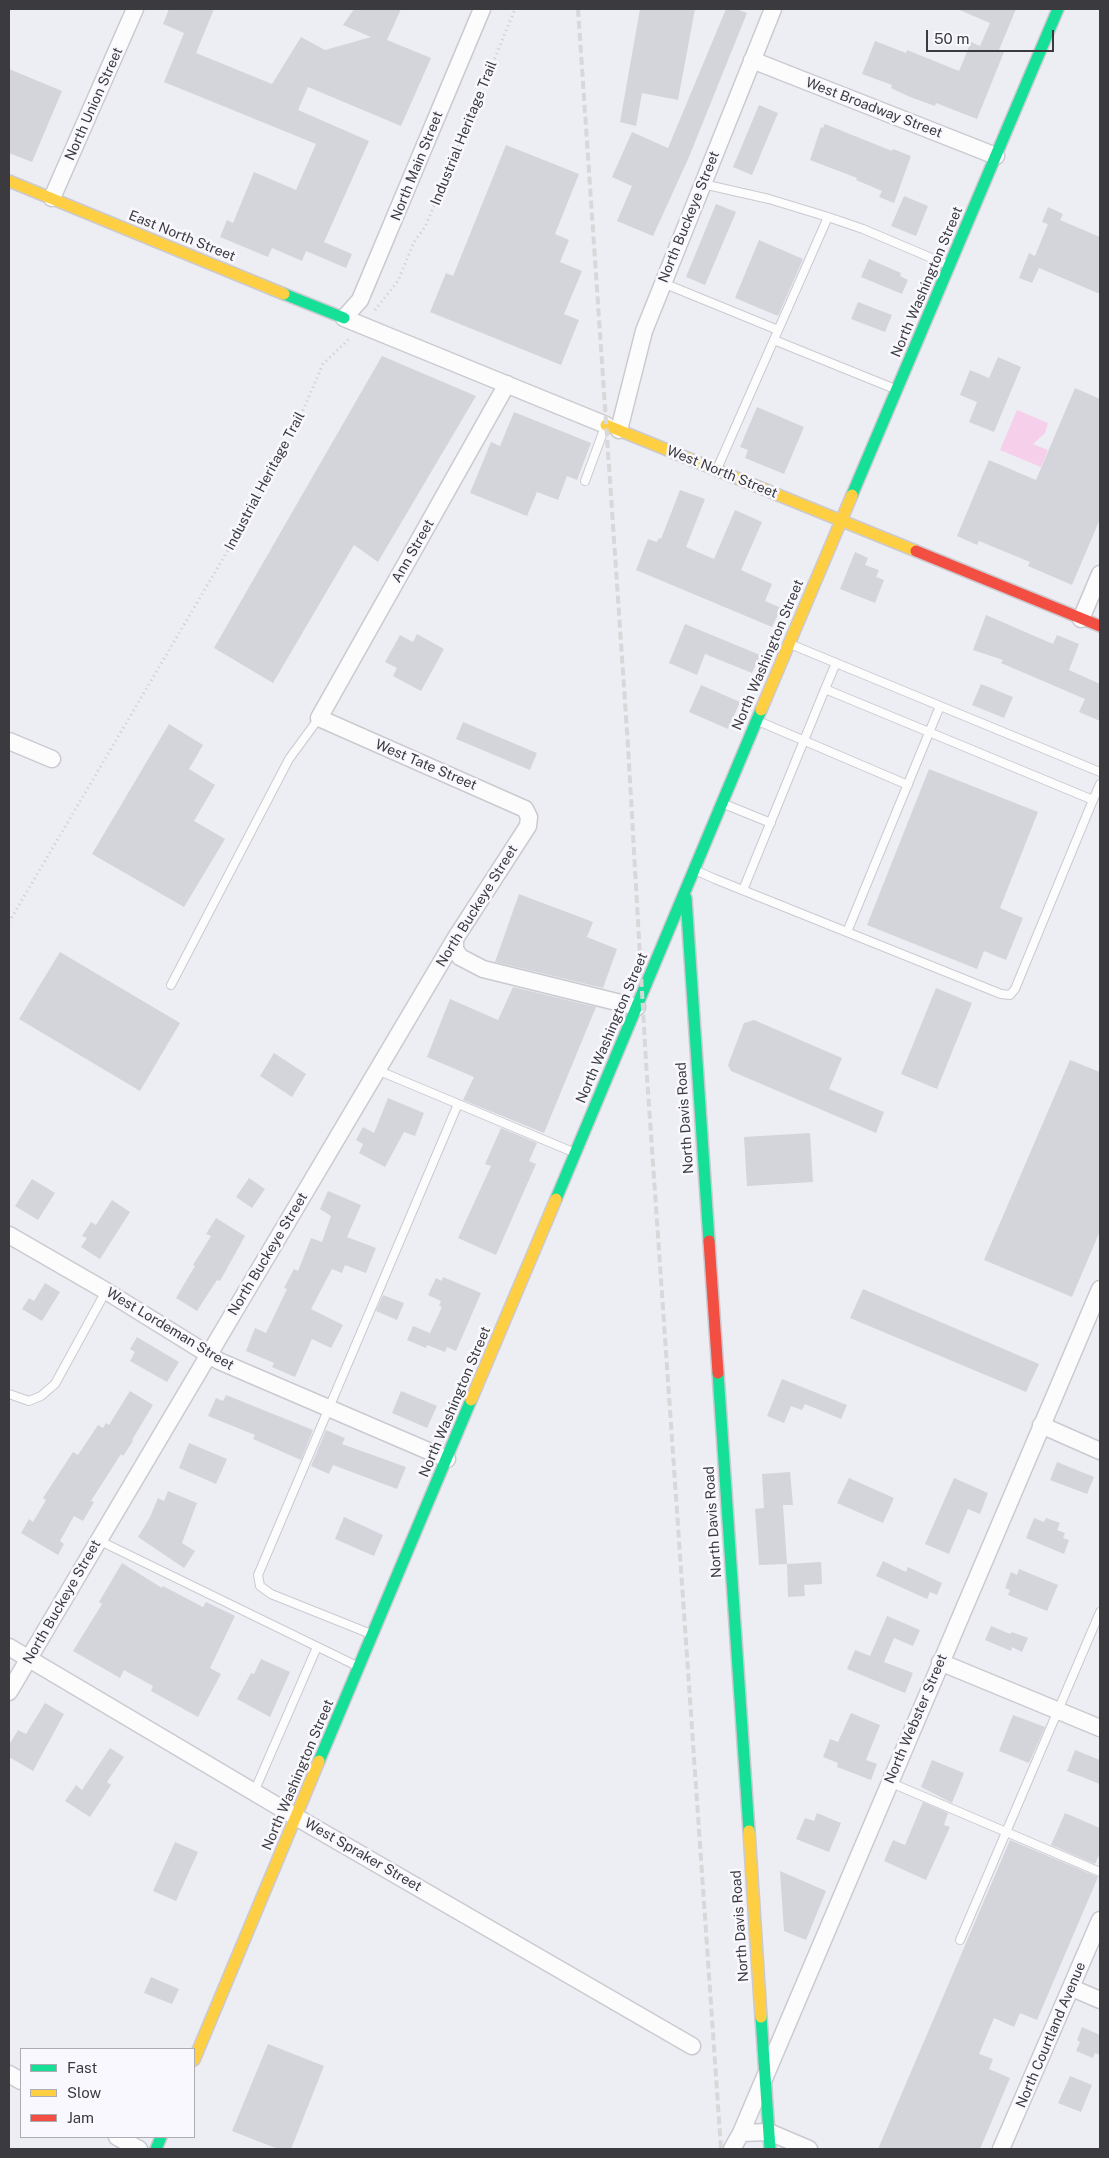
<!DOCTYPE html>
<html>
<head>
<meta charset="utf-8">
<style>
	body { margin:0 }
	#map { position:relative; width:1109px; height:2158px; overflow:hidden; background:#ededf4; font-family:"Public Sans",sans-serif }
	canvas { display:block }
	.frame { position:absolute; inset:0; border:10px solid #3a3a3f; pointer-events:none }
	.legend { position:absolute; left:20px; top:2048px; width:175px; height:90px; box-sizing:border-box; background:#f8f8fe; border:1px solid #acacb2; margin:0; padding:6px 9px; list-style:none; font-size:15px; color:#3a3a3f }
	.legend li { display:flex; align-items:center; gap:10px; height:25px }
	.legend b { width:25px; border:1px solid #acacb2 }
	.scale { position:absolute; left:926px; top:30px; width:128px; height:22px; box-sizing:border-box; border:2px solid #3a3a3f; border-top:0; padding-left:6px; font-size:15px; line-height:18px; white-space:nowrap; color:#3a3a3f; -webkit-text-stroke:4px #f8f8fe; paint-order:stroke }
</style>
</head>
<body>
<div id="map">
<canvas width="1109" height="2158"></canvas>
<div class="frame"></div>
<ul class="legend">
<li><b style="height:6px;background:#16e098"></b>Fast</li>
<li><b style="height:6px;background:#ffcf43"></b>Slow</li>
<li><b style="height:6px;background:#f24e42"></b>Jam</li>
</ul>
<div class="scale">50 m</div>
</div>
<script>
const ctx = document.querySelector('canvas').getContext('2d');
ctx.lineJoin = 'round';
function paint(path, color) { ctx.fillStyle = color; ctx.fill(path, 'evenodd'); }
const poly = rows => new Path2D(rows.map(r => 'M' + r).join(''));
function trace(path, color, width, dash) { ctx.strokeStyle = color; ctx.lineWidth = width; ctx.lineCap = dash ? 'butt' : 'round'; ctx.setLineDash(dash || []); ctx.stroke(path); }
function write(font, color, halo, rows, align = 'center') {
  ctx.font = font + ' "Public Sans",sans-serif'; ctx.lineWidth = 5; ctx.setLineDash([]); ctx.textBaseline = 'middle'; ctx.strokeStyle = halo; ctx.fillStyle = color; for (const [text, x, y, turn = 0] of rows) {
    ctx.save(); ctx.translate(x, y); ctx.rotate((+turn || 0) * Math.PI / 180); ctx.textAlign = isNaN(turn) ? turn : align; if (halo) ctx.strokeText(text, 0, 0); ctx.fillText(text, 0, 0); ctx.restore();
  }
}
const green = poly([
	[1017,410,1048,423,1045,433,1033,444,1048,450,1041,467,1000,450]
]);
const building = poly([
	[169,9,214,9,196,53,272,84,301,37,325,50,371,37,343,25,354,9,401,9,387,40,431,58,401,126,308,87,298,110,369,141,324,242,352,254,346,268,306,251,302,261,272,248,268,257,220,237,227,220,233,223,254,172,296,190,316,144,164,82,184,33,163,24],
	[640,9,695,9,678,100,642,93,636,126,620,122],
	[726,9,736,9,747,13,689,157,653,236,617,221,632,186,612,177,632,132,668,148],
	[957,9,1016,9,999,50,1004,52,977,119,936,103,935,106,910,97,891,88,892,85,862,74,875,41,906,53,907,50,959,71,971,42,980,46,990,23],
	[9,69,62,91,32,162,9,153],
	[759,105,778,113,752,175,733,167],
	[825,124,892,151,893,149,911,156,894,203,879,197,882,191,856,180,857,178,810,160,821,127,823,128],
	[506,145,579,174,555,234,569,240,560,262,582,271,564,314,579,320,561,365,430,312,446,273,453,276],
	[904,196,928,206,916,236,891,226],
	[716,204,736,212,705,285,686,277],
	[1048,207,1063,214,1060,220,1100,237,1100,294,1039,268,1032,283,1019,278,1029,253,1035,256,1048,224,1042,222],
	[759,240,803,259,778,316,735,298],
	[869,259,901,273,900,276,908,280,902,294,861,277],
	[858,302,892,315,885,332,851,319],
	[382,356,476,396,378,562,354,545,273,683,214,648],
	[998,357,1021,367,994,432,969,422,977,402,960,395,970,370,989,378],
	[1075,388,1100,399,1100,519,1072,585,1028,566,1030,562,979,541,977,545,957,536,989,460,1036,480],
	[757,407,804,427,784,474,745,458,748,450,740,447],
	[514,412,591,443,577,480,567,476,558,500,537,492,527,516,470,493,491,442,500,446],
	[680,490,705,499,686,547,714,559,735,510,762,522,741,570,772,584,765,601,781,608,772,627,636,570,648,539,657,542,659,538,661,539],
	[855,552,868,558,865,565,879,570,876,577,884,580,875,603,840,589],
	[986,615,1053,644,1057,635,1079,644,1069,670,1100,684,1100,721,1079,712,1085,699,1001,663,1003,660,973,650],
	[685,624,760,655,752,673,705,654,697,675,669,663],
	[417,634,444,649,421,691,393,676,397,668,385,662,400,635,413,642],
	[981,684,1013,697,1004,718,972,705],
	[701,685,740,702,728,729,689,712],
	[463,722,537,753,530,770,456,739],
	[169,724,203,745,189,769,215,785,194,821,225,839,184,907,92,854],
	[929,769,1038,812,1000,908,1023,918,1006,960,984,951,977,969,867,925],
	[519,894,593,922,587,937,617,949,603,988,495,962],
	[60,952,180,1023,140,1091,19,1019],
	[513,987,596,1007,544,1133,463,1100,474,1077,427,1057,450,999,498,1020],
	[936,988,972,1003,937,1089,901,1074],
	[754,1020,842,1058,829,1089,884,1112,876,1133,731,1071,728,1065,744,1023],
	[274,1053,306,1074,292,1097,260,1076],
	[1070,1060,1100,1072,1100,1231,1072,1297,984,1260],
	[388,1098,424,1113,415,1136,404,1132,385,1167,359,1153,363,1144,356,1140,363,1127,374,1133],
	[501,1128,537,1143,529,1161,536,1164,496,1255,458,1238,491,1166,485,1164],
	[810,1133,813,1182,747,1186,744,1137],
	[249,1178,265,1189,252,1208,236,1197],
	[32,1179,55,1193,38,1220,15,1206],
	[328,1191,361,1205,347,1237,376,1248,366,1273,345,1265,342,1273,332,1269,311,1309,343,1325,331,1348,312,1339,295,1377,272,1367,274,1363,246,1351,255,1328,266,1333,287,1289,284,1288,294,1269,298,1271,311,1238,322,1242,331,1216,320,1209],
	[112,1200,130,1212,100,1259,81,1247,87,1238,82,1236,91,1222,96,1225],
	[216,1218,245,1236,220,1281,217,1280,197,1311,176,1298,195,1266,193,1265,211,1236,206,1234],
	[443,1277,481,1293,456,1351,447,1347,445,1352,427,1345,426,1348,407,1340,413,1326,430,1333,442,1307,439,1306,441,1301,428,1295,436,1278,442,1281],
	[45,1283,60,1292,42,1321,22,1309,29,1298,34,1301],
	[863,1289,1039,1364,1026,1392,850,1318],
	[383,1295,404,1303,397,1320,376,1311],
	[137,1337,179,1362,167,1382,130,1361,135,1352,130,1349],
	[782,1379,847,1405,841,1419,805,1404,802,1410,791,1406,784,1423,767,1416],
	[130,1391,153,1405,132,1440,133,1441,123,1456,121,1454,91,1501,94,1502,83,1521,74,1516,60,1541,64,1544,58,1555,21,1533,29,1519,33,1522,46,1500,43,1498,73,1452,78,1455,98,1425,103,1428,106,1423,109,1425],
	[401,1391,437,1406,427,1428,392,1413],
	[226,1395,313,1430,301,1460,253,1439,255,1435,208,1416,216,1398,223,1401],
	[326,1430,345,1438,342,1444,406,1467,397,1489,333,1465,329,1474,311,1466],
	[189,1443,227,1459,216,1484,179,1468],
	[1057,1462,1094,1477,1087,1494,1050,1480],
	[790,1472,793,1505,783,1505,787,1564,759,1565,755,1509,764,1508,762,1474],
	[849,1478,894,1498,883,1523,837,1503],
	[954,1478,988,1493,980,1514,968,1509,949,1554,925,1544],
	[168,1491,197,1503,182,1543,195,1551,184,1568,138,1537,150,1517,158,1498,164,1501],
	[344,1517,383,1535,374,1556,335,1539],
	[1034,1518,1044,1522,1046,1518,1060,1523,1057,1530,1065,1533,1063,1538,1069,1540,1064,1554,1026,1538],
	[883,1561,906,1572,908,1567,942,1583,937,1595,930,1592,927,1599,876,1576],
	[821,1562,822,1584,804,1585,805,1596,788,1597,787,1564],
	[122,1563,162,1588,163,1586,203,1607,206,1602,235,1616,210,1668,221,1674,198,1717,151,1691,153,1686,124,1670,120,1678,73,1651,102,1604,99,1602],
	[1019,1569,1058,1585,1047,1611,1008,1595,1010,1590,1005,1588,1011,1572,1017,1575],
	[887,1616,920,1630,913,1646,894,1638,884,1662,913,1673,905,1693,847,1669,855,1650,870,1656],
	[991,1626,1010,1634,1012,1632,1028,1638,1022,1652,1012,1647,1011,1651,985,1640],
	[261,1659,290,1672,270,1717,237,1699,251,1673,254,1674],
	[45,1703,64,1714,33,1771,9,1757,9,1745,18,1730,26,1734],
	[851,1713,880,1725,866,1760,877,1764,871,1780,837,1767,838,1763,823,1757,830,1739,838,1742],
	[1013,1715,1045,1727,1029,1763,999,1751],
	[110,1748,124,1757,107,1782,111,1785,90,1817,65,1801,76,1785,82,1790],
	[1075,1750,1100,1760,1100,1784,1067,1771],
	[932,1760,964,1773,952,1803,921,1787],
	[923,1802,948,1813,944,1825,950,1827,926,1880,884,1861,893,1840,905,1845],
	[817,1813,841,1823,829,1852,796,1839,805,1818,814,1821],
	[1065,1813,1100,1828,1100,1853,1095,1864,1051,1845],
	[1010,1840,1098,1877,1037,2020,1020,2013,1014,2027,994,2018,979,2054,993,2059,989,2069,1010,2078,980,2149,878,2149],
	[175,1842,198,1852,176,1901,153,1891],
	[780,1871,826,1891,806,1940,784,1931],
	[151,1977,179,1989,172,2004,144,1993],
	[1082,2027,1100,2035,1100,2055,1095,2053,1093,2058,1076,2051,1080,2042,1077,2040],
	[268,2044,324,2066,291,2149,278,2149,232,2131],
	[1070,2076,1092,2085,1081,2112,1058,2103]
]);
const path = poly([
	[375,310,398,281,414,242,425,227,515,9],
	[9,922,231,545,294,431,323,364,351,337]
]);
const lane = poly([
	[703,184,769,199,828,217,863,229,948,265],
	[663,283,778,330],
	[774,340,895,389],
	[717,469,828,217],
	[585,481,605,427],
	[790,644,1100,772],
	[825,689,836,663],
	[758,721,908,785],
	[1093,800,1100,784],
	[724,804,771,823],
	[697,871,715,879,1001,994,1010,995,1015,989,1093,800,825,689,743,890],
	[847,932,940,706],
	[171,985,289,759,319,718],
	[377,1070,573,1152],
	[9,1394,29,1401,41,1396,55,1384,106,1291],
	[98,1540,357,1666],
	[371,1634,271,1594,260,1586,258,1575,458,1104],
	[889,1782,1100,1872],
	[254,1792,317,1647],
	[960,1940,1100,1612]
]);
const street = poly([
	[482,9,360,300,344,318,606,425],
	[752,60,996,156],
	[52,198,135,9],
	[619,430,644,331,773,9],
	[1081,619,1100,574],
	[9,741,52,759],
	[455,939,455,949,460,957,483,969,637,1007],
	[9,1235,106,1291,219,1361,447,1459],
	[1041,1425,1100,1451],
	[9,1647,296,1817,692,2046],
	[940,1662,1100,1728],
	[9,1692,455,939,528,826,529,817,525,809,319,718,507,384],
	[1072,1988,1100,2000],
	[9,2074,21,2081],
	[741,2133,769,2132,809,2149],
	[117,2137,139,2149],
	[732,2149,741,2133,1100,1289],
	[1001,2149,1100,1920]
]);
const fast = poly([
	[284,294,344,318],
	[852,495,1058,9],
	[686,898,709,1241],
	[556,1199,761,710],
	[718,1373,749,1831],
	[319,1761,471,1400],
	[761,2017,770,2149],
	[156,2149,161,2137]
]);
const slow = poly([
	[9,181,284,294],
	[606,425,916,551],
	[761,710,852,495],
	[471,1400,556,1199],
	[749,1831,761,2017],
	[194,2060,319,1761]
]);
const jam = poly([
	[916,551,1100,626],
	[709,1241,718,1373]
]);
const rail = poly([
	[578,9,628,746,646,1062,721,2149]
]);
const streetNames = [
	["North Union Street",94,104,-66],
	["West Broadway Street",874,108,21],
	["Industrial Heritage Trail",464,133,-68],
	["North Main Street",417,166,-68],
	["North Buckeye Street",689,217,-68],
	["East North Street",182,236,22],
	["North Washington Street",927,282,-67],
	["West North Street",722,472,22],
	["Industrial Heritage Trail",265,481,-62],
	["Ann Street",413,551,-60],
	["North Washington Street",768,655,-67],
	["West Tate Street",426,765,23],
	["North Buckeye Street",477,906,-58],
	["North Washington Street",612,1028,-67],
	["North Davis Road",685,1118,-94],
	["North Buckeye Street",268,1254,-59],
	["West Lordeman Street",170,1329,31],
	["North Washington Street",455,1402,-67],
	["North Davis Road",713,1522,-94],
	["North Buckeye Street",62,1602,-60],
	["North Webster Street",916,1719,-67],
	["North Washington Street",298,1775,-67],
	["West Spraker Street",363,1855,30],
	["North Davis Road",740,1926,-94],
	["North Courtland Avenue",1051,2035,-67]
];
paint(green, '#f6cfea');
paint(building, '#d4d5da');
trace(lane, '#cacad0', 10);
trace(street, '#cacad0', 19);
trace(fast, '#cacad0', 14);
trace(slow, '#cacad0', 14);
trace(jam, '#cacad0', 14);
trace(path, '#cccccf', 3, [1, 4]);
trace(lane, '#fcfcfd', 8);
trace(street, '#fcfcfd', 16);
trace(fast, '#16e098', 11);
trace(slow, '#ffcf43', 11);
trace(jam, '#f24e42', 11);
trace(rail, '#d8d8da', 4, [8, 4]);
write('14px', '#3a3a3f', '#f8f8fe', streetNames);
</script>
</body>
</html>
